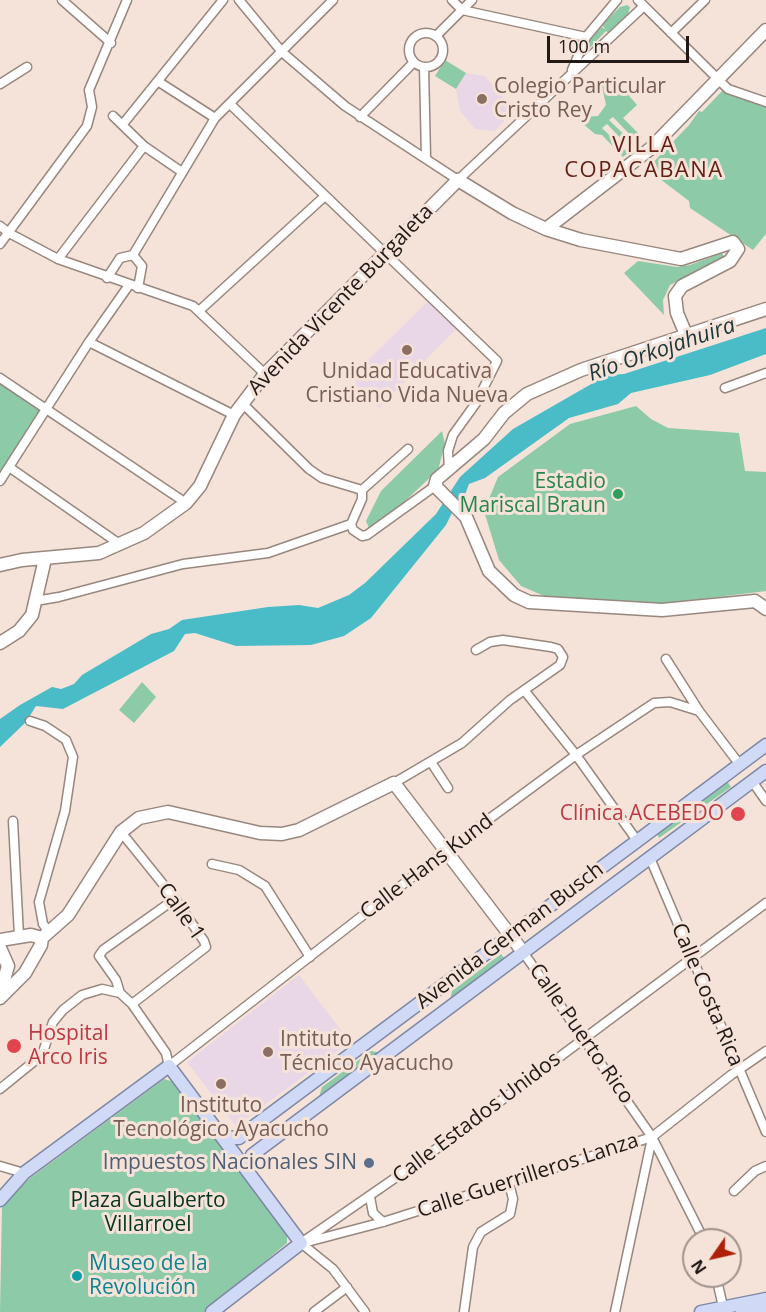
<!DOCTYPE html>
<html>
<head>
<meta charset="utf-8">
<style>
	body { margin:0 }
	#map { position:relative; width:766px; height:1312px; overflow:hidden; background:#f5e3d9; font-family:"Open Sans",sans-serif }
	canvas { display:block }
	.north { position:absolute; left:682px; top:1228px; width:60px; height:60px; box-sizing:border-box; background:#f5e3d9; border:2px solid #a0928b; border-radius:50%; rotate:236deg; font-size:16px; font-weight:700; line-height:24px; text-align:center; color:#201916 }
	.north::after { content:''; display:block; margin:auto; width:21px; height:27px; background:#ae2008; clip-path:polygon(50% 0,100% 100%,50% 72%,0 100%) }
	.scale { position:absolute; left:547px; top:36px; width:142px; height:27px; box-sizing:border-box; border:3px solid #201916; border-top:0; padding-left:8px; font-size:18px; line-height:21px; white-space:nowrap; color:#201916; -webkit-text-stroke:4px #f5e3d9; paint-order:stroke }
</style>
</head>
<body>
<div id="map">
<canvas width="766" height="1312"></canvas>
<div class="north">N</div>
<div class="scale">100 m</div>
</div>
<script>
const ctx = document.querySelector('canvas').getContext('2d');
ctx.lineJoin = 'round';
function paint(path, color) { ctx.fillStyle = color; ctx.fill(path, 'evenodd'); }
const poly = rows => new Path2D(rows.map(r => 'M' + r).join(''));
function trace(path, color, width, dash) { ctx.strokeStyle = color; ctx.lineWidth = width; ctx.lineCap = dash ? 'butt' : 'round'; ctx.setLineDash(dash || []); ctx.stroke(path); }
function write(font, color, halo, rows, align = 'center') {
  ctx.font = font + ' "Open Sans",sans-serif'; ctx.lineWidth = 6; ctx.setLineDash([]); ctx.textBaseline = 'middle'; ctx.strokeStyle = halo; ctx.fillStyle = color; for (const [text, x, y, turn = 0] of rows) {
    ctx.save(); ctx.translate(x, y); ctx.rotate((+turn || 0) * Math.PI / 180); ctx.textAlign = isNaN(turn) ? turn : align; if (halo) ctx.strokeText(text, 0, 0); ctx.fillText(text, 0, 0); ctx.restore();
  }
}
const education = poly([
	[466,73,485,76,514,110,495,131,475,129,460,111,456,89],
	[430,299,458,327,379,408,356,385,356,372],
	[299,975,350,1042,236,1126,187,1062]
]);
const green = poly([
	[627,5,630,7,628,14,608,33,606,31,579,59,587,42,602,27,606,30,602,25,620,7],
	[445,60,466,73,456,89,435,76],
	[601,82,618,83,637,105,623,118,642,137,638,143,613,117,609,120,635,145,631,149,607,124,602,128,628,153,623,157,602,135,595,134,570,113,584,117,598,116,606,105],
	[723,90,766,103,766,234,753,250,690,208,689,201,647,169,689,125,699,111,702,112],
	[722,253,724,257,670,285,663,300,664,315,624,273,638,261,677,267,690,265],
	[0,381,42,409,0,475],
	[636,406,651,419,668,428,739,433,745,471,766,472,766,591,661,604,551,599,521,586,499,560,484,511,498,477,570,424],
	[442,431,445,444,438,470,402,504,369,528,366,521,381,491],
	[142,682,156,697,134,723,119,710],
	[727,781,731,787,659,838,657,834],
	[501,954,505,959,450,1000,452,991],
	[371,1051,377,1052,376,1055,319,1097,322,1087],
	[164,1079,181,1084,287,1233,287,1243,204,1312,0,1312,2,1206,29,1179]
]);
const water = poly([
	[766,328,766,354,710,375,631,393,618,404,569,418,485,478,469,484,463,500,454,509,446,525,371,618,344,636,311,645,236,646,195,633,185,634,174,651,63,709,36,706,26,722,0,747,0,719,20,705,52,687,61,689,74,684,82,675,151,634,169,629,182,620,268,607,299,605,318,608,349,595,365,583,436,514,460,477,513,429,607,375,624,374]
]);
const street = poly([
	[62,0,111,43],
	[239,0,282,52,345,106,458,180,644,6],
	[452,0,462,10,586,37],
	[638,0,728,89,766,102],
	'409 50a17 17 0 1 1 34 0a17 17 0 1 1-34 0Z',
	[671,33,705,0],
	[436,36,472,0],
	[424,67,426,158],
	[572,70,586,37,617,0],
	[159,82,215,118],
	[0,84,27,67],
	[230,104,497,361,476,403,453,435,448,451,449,469],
	[113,116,144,146,182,172],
	[360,117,414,62],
	[123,124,223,0],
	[0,226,9,233,58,259,193,306,265,374],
	[0,244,87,126,92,107,89,90,127,0],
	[133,255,215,118,333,0],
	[58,259,144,146],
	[107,278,120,258,133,255,142,266,138,288],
	[200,310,325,196],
	[89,342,234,415],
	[0,378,186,503],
	[725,388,766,373],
	[242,403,309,469,322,478,362,490],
	[408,449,362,490,362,499,351,524,353,530,362,536,367,535,435,486],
	[9,467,121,545],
	[0,481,89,342,129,285],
	[35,601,59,597,183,564,268,553,351,524],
	[666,659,699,711,740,765],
	[524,690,576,755,638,842],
	[30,721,45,726,66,740,73,757,65,811,39,902,43,924,49,932],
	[431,762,448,788],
	[752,781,766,801],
	[394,783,462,743,510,700,560,665,563,657,558,649,551,647,503,640,490,642,476,650],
	[13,821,19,936],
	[121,832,175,899,204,941,206,947,132,1004],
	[650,858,766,1132],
	[212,864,239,870,265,886,310,957],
	[523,952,652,1137,704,1240],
	[120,993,116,980,99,956,103,950,175,899],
	[0,1089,42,1055,53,1022,63,1010,82,995,102,989,120,993,132,1004,166,1053,169,1066,447,850,576,755,654,703,670,702,699,711],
	[0,1166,24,1173],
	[734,1191,755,1171,766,1166],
	[370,1197,373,1213,383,1222],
	[307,1242,383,1222,652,1137,731,1075,766,1051],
	[301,1243,424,1158,766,903],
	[301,1243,333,1269,365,1312],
	[716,1276,724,1311],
	[314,1312,347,1287],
	[464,1312,473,1247,481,1232,510,1214,513,1199,509,1183],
	[615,1312,652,1138]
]);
const secondary = poly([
	[546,229,650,149,766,30],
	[766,309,581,370,527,394,504,413,484,439,437,479,435,486,466,517,489,571,514,595,529,602,662,610,755,601,766,609],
	[0,565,22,560,99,553,144,533,186,503,200,486,234,415,265,374,458,180,512,213,546,229,581,240,681,259,733,242,738,249,730,261,682,286,675,296,677,313,687,337],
	[0,643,19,631,32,615,45,559],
	[42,938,68,915,121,832,139,818,168,812,260,833,282,834,299,830,394,783,523,952],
	[0,940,31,935,42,938],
	[0,948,8,966,0,993],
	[0,998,25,973,41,945,42,938]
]);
const primary = poly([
	[222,1137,239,1138,249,1130,766,745],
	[247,1170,252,1155,766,771],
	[0,1200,24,1173,169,1066,301,1243,212,1312],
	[701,1312,766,1299],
	[742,1312,766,1308]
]);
const markers = [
	[482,99,6,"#8d6e63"],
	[407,350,6,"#8d6e63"],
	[618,494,6,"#2e9e5b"],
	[738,814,8,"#e0444e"],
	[14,1046,8,"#e0444e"],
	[268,1052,6,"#8d6e63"],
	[221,1084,6,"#8d6e63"],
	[369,1163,6,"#5c6f8a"],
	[77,1276,6,"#0f9aa8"]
];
const educationNames = [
	["Colegio Particular",494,87],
	["Cristo Rey",494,111],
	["Unidad Educativa",407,372,"center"],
	["Cristiano Vida Nueva",407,396,"center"],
	["Intituto",280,1040],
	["Técnico Ayacucho",280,1064],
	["Instituto",221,1106,"center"],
	["Tecnológico Ayacucho",221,1130,"center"]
];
const streetNames = [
	["Avenida Vicente Burgaleta",341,300,-46],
	["Calle Hans Kund",427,867,-37],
	["Calle 1",181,912,55],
	["Avenida German Busch",510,936,-37],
	["Calle Costa Rica",707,995,67],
	["Calle Puerto Rico",581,1034,55],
	["Calle Estados Unidos",477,1118,-37],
	["Calle Guerrilleros Lanza",528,1176,-18]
];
const leisureNames = [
	["Estadio",606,482],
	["Mariscal Braun",606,506]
];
const healthNames = [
	["Clínica ACEBEDO",724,814],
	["Hospital",28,1034,"left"],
	["Arco Iris",28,1058,"left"]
];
const serviceNames = [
	["Impuestos Nacionales SIN",357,1163]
];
const parkNames = [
	["Plaza Gualberto",148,1201],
	["Villarroel",148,1225]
];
const cultureNames = [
	["Museo de la",89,1264],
	["Revolución",89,1288]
];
const neighbourhoodNames = [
	["VILLA",644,146],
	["COPACABANA",644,171]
];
const waterNames = [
	["Río Orkojahuira",662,350,-19]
];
paint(education, '#e9d7e7');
paint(green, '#8dcaa7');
paint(water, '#49bcc7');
trace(street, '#97877e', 11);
trace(secondary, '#97877e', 15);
trace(primary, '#7e87a4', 15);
trace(street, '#fff', 8);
trace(secondary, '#fff', 12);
trace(primary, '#d0daf6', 12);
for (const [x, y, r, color] of markers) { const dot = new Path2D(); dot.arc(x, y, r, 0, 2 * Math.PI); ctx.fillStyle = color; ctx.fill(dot); trace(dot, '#f5e3d9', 2); }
write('21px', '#785e54', '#f5e3d9', educationNames, 'left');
write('21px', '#201916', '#f5e3d9', streetNames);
write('21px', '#27864d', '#f5e3d9', leisureNames, 'right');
write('21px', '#be3a42', '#f5e3d9', healthNames, 'right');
write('21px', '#4e5e75', '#f5e3d9', serviceNames, 'right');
write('21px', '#043520', '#f5e3d9', parkNames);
write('21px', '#0d838f', '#f5e3d9', cultureNames, 'left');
ctx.letterSpacing = '1.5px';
write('22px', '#621f14', '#f5e3d9', neighbourhoodNames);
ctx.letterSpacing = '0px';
write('italic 22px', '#1d373a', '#f5e3d9', waterNames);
</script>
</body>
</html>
